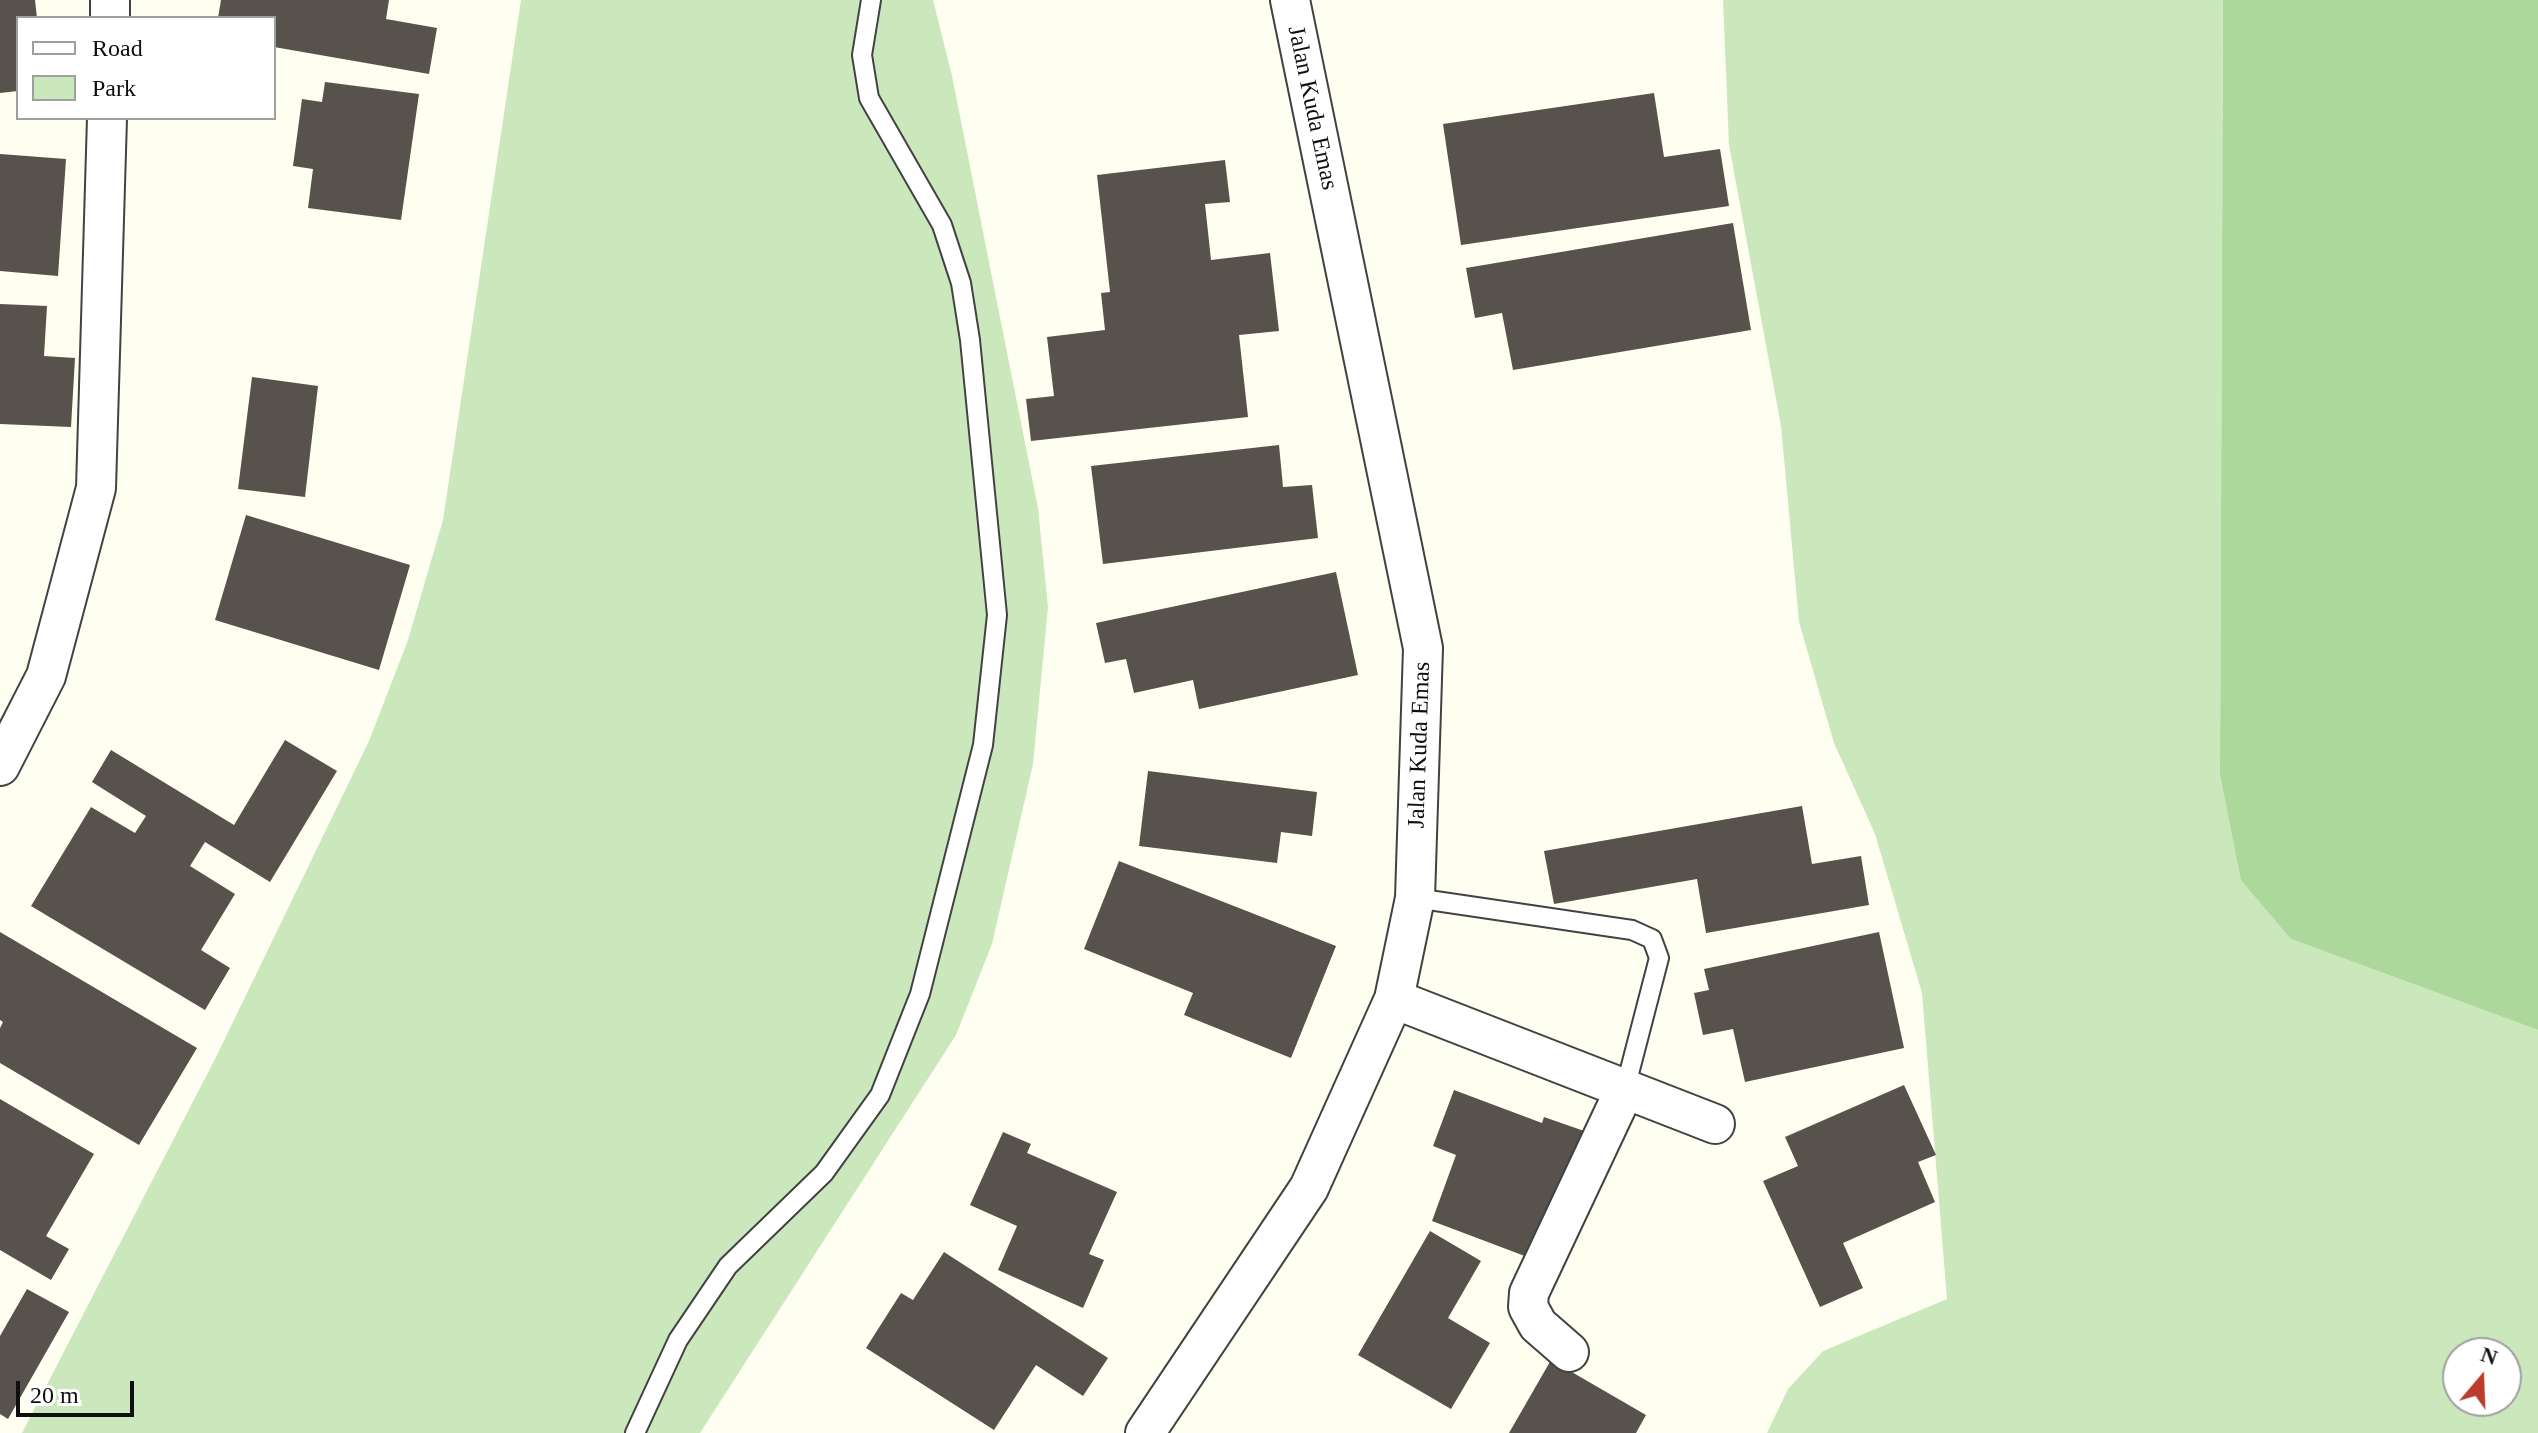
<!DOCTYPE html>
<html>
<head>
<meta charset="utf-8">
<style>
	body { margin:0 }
	#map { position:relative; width:2538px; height:1433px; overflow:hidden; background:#fefef1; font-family:Georgia,serif }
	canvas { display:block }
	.legend { position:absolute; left:16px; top:16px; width:260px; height:104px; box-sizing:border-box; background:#fff; border:2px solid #9f9f9f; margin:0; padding:10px 14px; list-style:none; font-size:24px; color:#0f0f0f }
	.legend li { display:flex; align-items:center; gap:16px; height:40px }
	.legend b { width:40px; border:2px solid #9f9f9f }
	.north { position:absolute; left:2442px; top:1337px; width:80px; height:80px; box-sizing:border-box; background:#fff; border:2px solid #9f9f9f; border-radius:50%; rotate:19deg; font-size:22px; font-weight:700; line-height:32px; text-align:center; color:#0f0f0f }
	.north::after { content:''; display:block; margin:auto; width:28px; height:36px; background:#ba3c2b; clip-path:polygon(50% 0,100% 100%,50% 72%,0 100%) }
	.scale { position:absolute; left:16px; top:1381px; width:118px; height:36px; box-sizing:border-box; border:4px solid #0f0f0f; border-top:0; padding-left:10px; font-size:24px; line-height:28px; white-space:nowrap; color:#0f0f0f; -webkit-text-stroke:6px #fff; paint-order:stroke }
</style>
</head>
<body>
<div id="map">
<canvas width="2538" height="1433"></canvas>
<ul class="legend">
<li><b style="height:10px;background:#fff"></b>Road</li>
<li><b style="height:22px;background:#cbe8bc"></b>Park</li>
</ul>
<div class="north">N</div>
<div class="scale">20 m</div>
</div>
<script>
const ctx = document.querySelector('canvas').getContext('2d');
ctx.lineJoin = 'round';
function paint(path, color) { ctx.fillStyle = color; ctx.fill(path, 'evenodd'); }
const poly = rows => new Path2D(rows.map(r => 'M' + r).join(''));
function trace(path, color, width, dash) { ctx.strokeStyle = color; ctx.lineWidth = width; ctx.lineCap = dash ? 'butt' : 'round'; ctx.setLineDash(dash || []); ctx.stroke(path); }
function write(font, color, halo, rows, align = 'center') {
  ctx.font = font + ' Georgia,serif'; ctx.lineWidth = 8; ctx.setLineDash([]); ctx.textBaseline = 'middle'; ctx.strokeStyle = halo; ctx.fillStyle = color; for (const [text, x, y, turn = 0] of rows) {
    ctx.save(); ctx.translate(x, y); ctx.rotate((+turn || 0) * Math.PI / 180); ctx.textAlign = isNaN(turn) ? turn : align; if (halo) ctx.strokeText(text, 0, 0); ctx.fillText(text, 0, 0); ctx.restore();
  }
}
const green = poly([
	[521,0,933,0,952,76,1038,508,1048,607,1033,764,992,944,956,1035,700,1433,22,1433,217,1055,369,741,408,640,443,520],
	[1723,0,2223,0,2220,774,2291,939,2538,1030,2538,1433,1767,1433,1788,1389,1823,1351,1947,1299,1922,993,1875,834,1834,743,1799,622,1781,426,1729,145],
	[2458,1353,2506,1353,2506,1401,2458,1401]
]);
const forest = poly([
	[2223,0,2538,0,2538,1030,2291,939,2241,880,2220,774]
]);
const building = poly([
	[0,0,35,0,37,18,18,18,18,91,0,93],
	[221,0,389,0,386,19,437,28,429,74,274,47,274,18,218,18],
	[325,82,419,94,401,220,308,208,313,169,293,166,302,99,322,102],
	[1654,93,1664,157,1720,149,1729,206,1461,245,1443,124],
	[0,154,66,159,58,276,0,271],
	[1225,160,1230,202,1205,204,1211,260,1270,253,1279,331,1239,335,1248,417,1031,441,1026,399,1054,396,1047,337,1105,330,1101,293,1110,292,1097,175],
	[1733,223,1751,330,1513,370,1502,313,1475,318,1466,268],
	[0,304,47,306,44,356,75,358,71,427,0,424],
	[252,377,318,386,305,497,238,489],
	[1279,445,1283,487,1312,485,1318,538,1103,564,1091,466],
	[246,515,410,565,379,670,215,620],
	[1336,572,1358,675,1199,709,1193,680,1134,693,1126,659,1105,663,1096,623],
	[285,740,337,771,270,882,205,842,190,866,235,894,201,950,230,968,205,1010,31,906,91,807,135,833,146,816,92,782,111,750,234,825],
	[1148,771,1317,792,1312,836,1281,832,1277,863,1139,846],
	[1802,806,1812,864,1861,856,1869,905,1706,933,1697,879,1554,904,1544,851],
	[1119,861,1336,946,1291,1058,1184,1015,1193,993,1084,949],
	[0,932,197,1048,139,1145,0,1063,0,1028,3,1022,0,1020],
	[1879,932,1904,1048,1745,1082,1733,1029,1703,1035,1694,993,1709,990,1704,969],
	[1904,1085,1936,1155,1918,1162,1935,1202,1843,1243,1863,1288,1820,1307,1763,1181,1798,1166,1785,1137],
	[1454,1090,1542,1123,1544,1117,1587,1132,1538,1261,1432,1221,1456,1155,1433,1146],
	[0,1099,94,1154,46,1236,69,1249,51,1280,0,1250],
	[1003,1132,1031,1144,1027,1153,1117,1192,1089,1254,1104,1260,1083,1308,998,1270,1017,1226,970,1205],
	[1430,1231,1481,1261,1448,1318,1490,1343,1451,1409,1358,1355],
	[944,1252,1108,1358,1083,1396,1036,1365,994,1430,866,1348,901,1293,913,1300],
	[27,1289,69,1312,8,1419,0,1414,0,1336],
	[1551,1360,1646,1415,1636,1433,1509,1433]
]);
const lane = poly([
	[1415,898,1632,930,1652,939,1659,958,1625,1089],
	[635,1433,678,1340,728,1266,824,1173,880,1095,920,994,983,745,997,615,970,340,961,283,942,225,869,98,862,55,871,0]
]);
const street = poly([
	[110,18,110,0],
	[0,766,46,676,96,488,107,118],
	[1394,999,1715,1124],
	[1569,1352,1538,1325,1528,1307,1529,1293,1625,1089],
	[1145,1433,1309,1188,1394,999,1415,898,1423,648,1290,0]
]);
const streetNames = [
	["Jalan Kuda Emas",1312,108,78],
	["Jalan Kuda Emas",1420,745,-88]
];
paint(green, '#cbe8bc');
paint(forest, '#add89b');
paint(building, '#57524b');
trace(lane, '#424242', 22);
trace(street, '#424242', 42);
trace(lane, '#fff', 18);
trace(street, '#fff', 38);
write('24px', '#0f0f0f', '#fff', streetNames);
</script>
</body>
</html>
